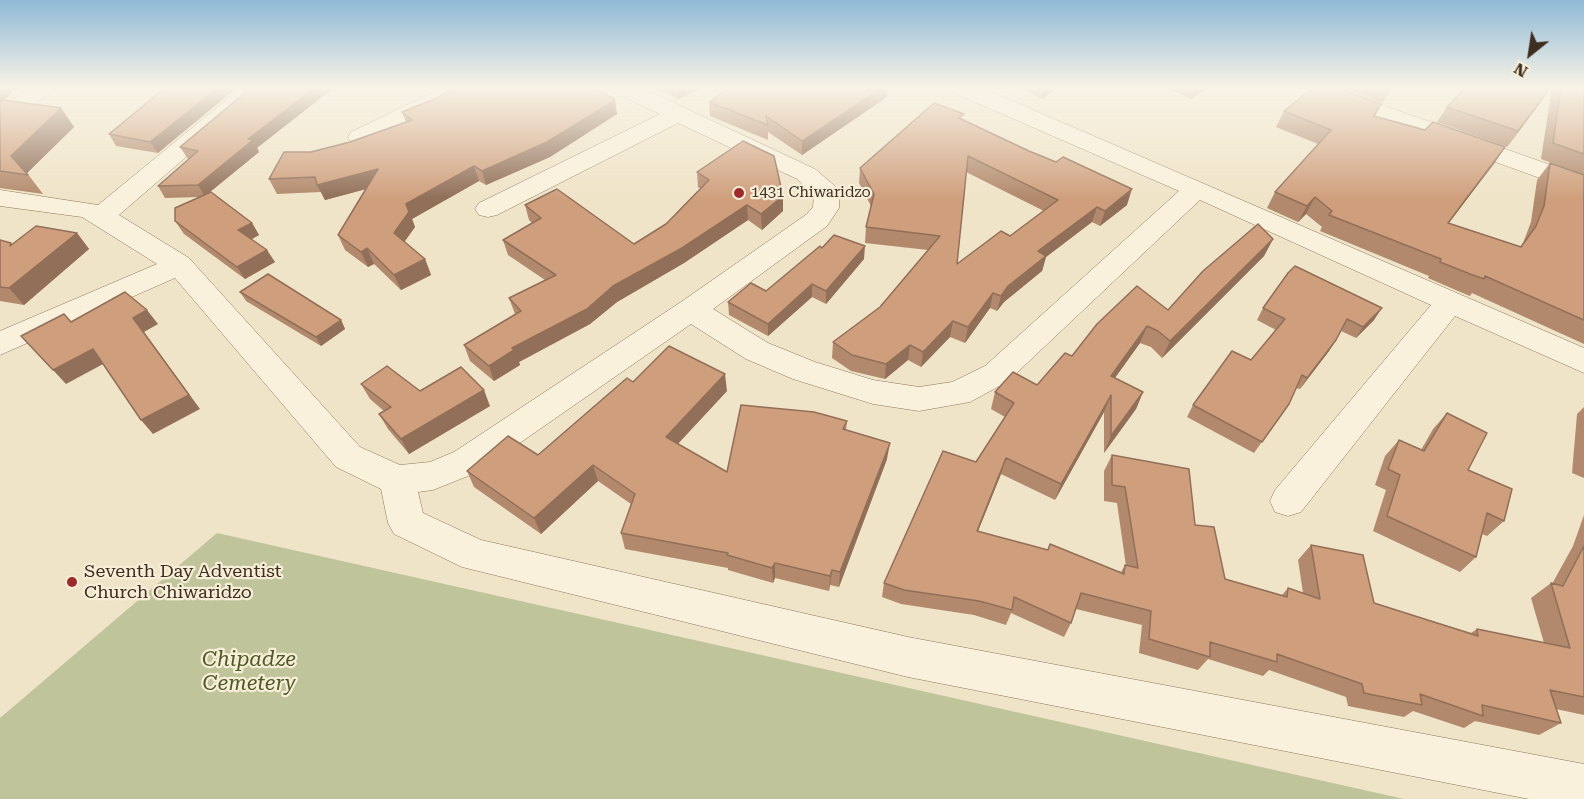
<!DOCTYPE html>
<html>
<head>
<meta charset="utf-8">
<style>
	body { margin:0 }
	#map { position:relative; width:1584px; height:799px; overflow:hidden; background:#f0e4c8; font-family:"Roboto Serif",serif }
	canvas { display:block }
	.north { position:absolute; left:1500px; top:24px; width:60px; height:60px; -webkit-text-stroke:4px #f7eed8; paint-order:stroke; rotate:210deg; font-size:16px; font-weight:700; line-height:24px; text-align:center; color:#3d2e20 }
	.north::after { content:''; display:block; margin:auto; width:21px; height:27px; background:#3d2e20; clip-path:polygon(50% 0,100% 100%,50% 72%,0 100%) }
</style>
</head>
<body>
<div id="map">
<canvas width="1584" height="799"></canvas>
<div class="north">N</div>
</div>
<script>
const ctx = document.querySelector('canvas').getContext('2d');
ctx.lineJoin = 'round';
function paint(path, color) { ctx.fillStyle = color; ctx.fill(path, 'evenodd'); }
const poly = rows => new Path2D(rows.map(r => 'M' + r).join(''));
function trace(path, color, width, dash) { ctx.strokeStyle = color; ctx.lineWidth = width; ctx.lineCap = dash ? 'butt' : 'round'; ctx.setLineDash(dash || []); ctx.stroke(path); }
function write(font, color, halo, rows, align = 'center') {
  ctx.font = font + ' "Roboto Serif",serif'; ctx.lineWidth = 4.5; ctx.setLineDash([]); ctx.textBaseline = 'middle'; ctx.strokeStyle = halo; ctx.fillStyle = color; for (const [text, x, y, turn = 0] of rows) {
    ctx.save(); ctx.translate(x, y); ctx.rotate((+turn || 0) * Math.PI / 180); ctx.textAlign = isNaN(turn) ? turn : align; if (halo) ctx.strokeText(text, 0, 0); ctx.fillText(text, 0, 0); ctx.restore();
  }
}
const cemetery = poly([
	[217,533,1404,799,0,799,0,718]
]);
const minor = poly([
	[31,87,58,87,8,123,0,125,0,108,31,87],
	[242,87,267,87,119,215,189,258,360,447,400,465,430,462,454,452,681,302,807,214,813,207,814,195,797,179,678,123,497,215,488,217,479,215,475,209,479,203,660,114,613,92,610,87,640,87,815,169,836,187,840,193,839,208,827,226,713,309,768,343,815,362,873,380,919,387,952,382,985,366,1179,191,952,92,949,87,980,87,1584,348,1584,373,1455,316,1301,512,1288,516,1275,512,1270,501,1275,490,1431,305,1200,200,1007,382,970,402,919,411,873,404,793,379,746,359,691,324,478,472,433,490,418,492,423,513,481,540,908,637,1584,764,1584,799,1529,799,908,677,462,567,394,534,388,523,381,489,336,467,175,278,0,355,0,331,157,264,82,217,0,206,0,190,98,205,242,87],
	[444,87,473,87,470,92,369,142,360,144,351,142,348,137,351,132,444,87],
	[1299,87,1332,87,1584,177,1584,194,1302,92,1299,87]
]);
const wall = poly([
	[0,87,17,87,5,100,61,108,74,127,27,173,43,194,0,188],
	[166,87,158,153,116,146,109,134],
	[653,87,704,87,678,99],
	[1017,87,1058,87,1042,99],
	[1164,87,1209,87,1191,99],
	[1339,87,1392,87,1383,103],
	[1552,87,1584,87,1584,175,1541,159],
	[887,97,802,155,768,132,768,140,710,116,709,102],
	[1540,103,1507,147,1437,122,1447,107],
	[1284,111,1374,116,1425,130,1505,147,1449,223,1520,247,1523,243,1531,222,1537,180,1550,163,1584,175,1584,344,1472,293,1470,296,1458,291,1428,278,1429,276,1320,231,1322,227,1306,214,1298,222,1267,208,1275,192,1318,144,1276,127],
	[402,112,617,114,550,157,486,185,479,181,412,219,415,227,404,242,425,259,431,275,401,290,374,264,368,267,345,250,338,235,366,189,325,200,321,192,277,194,269,179,311,152,350,142,406,122],
	[963,120,1127,205,1100,226,1092,222,1046,257,1042,271,1004,302,997,311,990,308,965,343,950,337,921,367,908,360,885,379,851,371,832,358,833,342,880,307,928,250,865,243,866,227,871,206,859,183,860,168],
	[966,172,1044,211,1010,236,957,264],
	[180,147,257,148,259,152,210,192,252,223,259,235,251,239,275,262,245,279,184,234,175,221,200,197,165,198,158,186,188,159],
	[697,172,783,196,783,211,762,230,748,220,684,263,617,302,590,324,519,362,520,365,494,381,470,361,464,345,515,314,509,298,545,280,508,255,503,240,532,223,529,220,525,205,634,244,666,224,701,189,698,187],
	[77,233,89,249,24,305,0,301,0,240,11,243,12,245],
	[1273,239,1264,256,1162,358,1151,347,1140,343,1115,378,1143,392,1136,409,1104,453,1104,412,1055,500,1001,474,978,531,1121,572,1125,565,1126,566,1117,503,1104,501,1104,471,1112,455,1195,525,1225,579,1282,595,1288,588,1303,593,1298,560,1311,545,1374,603,1471,633,1477,629,1544,643,1531,598,1551,583,1552,584,1573,546,1584,515,1584,715,1556,709,1561,723,1539,735,1475,721,1464,728,1413,711,1404,717,1348,706,1346,697,1269,670,1263,676,1208,659,1198,670,1139,653,1142,625,1076,609,1071,623,1064,637,1011,613,1006,625,974,615,901,604,882,597,884,583,976,462,1005,417,991,409,995,392,1037,385,1072,356,1168,310],
	[822,248,864,259,826,304,812,297,768,336,729,315,728,302,766,291],
	[240,292,341,320,345,329,321,346,246,301],
	[1263,308,1374,320,1356,338,1341,331,1336,340,1329,351,1300,389,1296,388,1281,415,1254,453,1187,417,1193,405,1251,360,1276,330,1257,320],
	[633,382,727,391,678,444,727,472,847,421,846,430,887,459,839,587,830,585,829,591,775,578,773,583,728,570,728,568,625,549,621,533,631,504,598,481,541,534,474,487,467,471,538,455],
	[361,384,420,391,490,406,409,454,388,429,379,414,384,411,370,399],
	[1584,407,1584,478,1572,473,1577,414],
	[1447,413,1468,470,1504,521,1487,536,1482,534,1476,557,1460,572,1373,531,1386,490,1375,485,1385,456,1399,440,1421,450,1433,429]
]);
const shadedWall = poly([
	[0,87,17,87,0,106],
	[219,87,238,87,158,153,150,142],
	[316,87,335,87,257,148,259,152,205,196,198,185,248,139],
	[677,87,704,87,678,99],
	[883,87,888,87,887,97,802,155,802,141],
	[1045,87,1058,87,1042,99],
	[1196,87,1209,87,1191,99],
	[1551,87,1540,103,1507,147,1518,131],
	[615,100,617,114,550,157,486,185,482,171],
	[61,108,74,127,25,175,11,156],
	[1505,147,1494,164,1436,239],
	[474,166,479,181,412,219,415,227,400,248,394,233,406,204],
	[378,169,385,184,325,200,317,185],
	[1132,189,1127,205,1100,226,1105,211],
	[783,196,783,211,762,230,761,214],
	[1315,197,1306,214,1298,222,1307,206],
	[747,205,748,220,684,263,617,302,590,324,519,362,520,365,494,381,489,366,512,348],
	[1097,207,1092,222,1046,257,1042,271,1004,302,997,311,1001,296,1008,286,1038,251],
	[252,223,259,235,245,243,238,230],
	[77,233,89,249,24,305,9,288],
	[1273,239,1264,256,1162,358,1170,341],
	[865,246,864,259,826,304,826,291],
	[367,248,374,264,368,267,361,252],
	[267,250,275,262,245,279,237,267],
	[425,259,431,275,401,290,394,275],
	[812,284,812,297,768,336,768,324],
	[993,293,990,308,965,343,968,327],
	[1382,308,1374,320,1356,338,1363,327],
	[147,310,158,324,144,332,200,409,153,434,141,420,133,318],
	[341,320,345,329,321,346,316,337],
	[953,321,950,337,921,367,923,352],
	[1147,326,1140,343,1104,393,1111,376],
	[1336,340,1329,351,1300,389,1307,378],
	[910,345,908,360,885,379,886,364],
	[93,349,105,363,66,384,53,370],
	[725,374,727,391,669,453,666,437],
	[484,390,490,406,409,454,401,439],
	[1143,392,1136,409,1104,453,1111,436],
	[1111,395,1104,412,1055,500,1061,484],
	[890,443,887,459,839,587,840,572],
	[1006,458,1001,474,972,546,977,531],
	[593,465,598,481,541,534,534,518],
	[775,563,775,578,773,583,772,568],
	[832,570,830,585,829,591,830,576]
]);
const building = poly([
	[166,87,219,87,150,142,109,134,166,87],
	[252,87,316,87,248,139,253,140,198,185,158,186,198,151,180,147,252,87],
	[456,87,593,87,615,100,547,142,482,171,474,166,406,204,409,212,394,233,425,259,394,275,367,248,361,252,338,235,378,169,317,185,315,177,269,179,284,152,311,152,350,142,412,120,402,112,437,98,456,87],
	[730,87,883,87,802,141,766,116,768,125,709,102,730,87],
	[1314,87,1334,87,1381,104,1374,116,1425,130,1433,122,1505,147,1448,223,1521,247,1536,226,1544,206,1550,163,1584,175,1584,320,1485,276,1484,279,1470,274,1440,262,1441,259,1329,215,1332,211,1315,197,1307,206,1275,192,1331,130,1284,111,1314,87],
	[1466,87,1551,87,1518,131,1447,107,1466,87],
	[1561,87,1584,87,1584,154,1553,143,1561,87],
	[4,100,61,108,11,156,28,175,0,171,0,103,4,100],
	[934,103,964,114,959,118,1029,151,1056,162,1063,157,1132,189,1105,211,1097,207,1038,251,1046,256,1008,286,1001,296,993,293,968,327,953,321,923,352,910,345,886,364,852,355,833,342,880,307,940,236,866,227,874,194,860,168,934,103],
	[968,156,1058,200,1010,236,1001,231,957,264,968,156],
	[743,141,774,156,783,196,761,214,747,205,682,248,613,286,587,309,512,348,514,350,489,366,464,345,521,311,509,298,556,275,503,240,541,218,525,205,557,189,634,244,666,224,709,180,697,172,743,141],
	[211,192,252,223,238,230,267,250,237,267,175,221,175,208,211,192],
	[1258,224,1273,239,1170,341,1158,331,1147,326,1111,376,1143,392,1111,436,1111,395,1061,484,1006,458,977,531,1048,550,1050,544,1124,574,1125,565,1138,568,1125,487,1112,485,1112,455,1189,469,1195,525,1214,527,1225,579,1287,597,1288,588,1320,599,1311,545,1363,555,1374,603,1478,636,1477,629,1570,648,1551,583,1563,586,1584,546,1584,697,1550,690,1561,723,1482,705,1483,716,1420,694,1422,705,1364,693,1362,684,1277,654,1277,662,1210,642,1210,657,1149,639,1151,611,1081,593,1071,623,1014,597,1012,610,979,601,904,590,884,583,943,451,976,462,1014,403,995,392,1013,372,1037,385,1065,353,1072,356,1097,324,1137,286,1168,310,1203,271,1258,224],
	[36,226,77,233,9,288,0,287,0,240,11,243,10,246,36,226],
	[834,235,865,246,826,291,812,284,768,324,728,302,751,283,766,291,820,246,822,248,834,235],
	[1295,266,1382,308,1363,327,1347,319,1336,340,1307,378,1302,375,1289,404,1262,442,1193,405,1232,351,1251,360,1285,319,1263,308,1288,273,1295,266],
	[268,274,341,320,316,337,240,292,268,274],
	[125,292,147,310,133,318,189,395,141,420,93,349,53,370,21,336,64,314,71,322,125,292],
	[669,346,725,374,666,437,727,472,741,405,814,412,847,421,843,429,890,443,840,572,832,570,830,576,775,563,772,568,727,555,728,553,621,533,635,494,593,465,534,518,467,471,508,436,538,455,627,378,633,382,669,346],
	[387,366,420,391,461,367,484,390,401,439,379,414,391,407,361,384,387,366],
	[1447,413,1487,433,1468,470,1512,489,1504,521,1487,513,1476,557,1387,516,1400,475,1388,469,1399,440,1424,451,1447,413]
]);
const markers = [
	[739,193,6,"#9e2a2b"],
	[72,582,6,"#9e2a2b"]
];
const farPoinames = [
	["1431 Chiwaridzo",751,193]
];
const poiNames = [
	["Seventh Day Adventist",84,572],
	["Church Chiwaridzo",84,593]
];
const nearParknames = [
	["Chipadze",249,660],
	["Cemetery",249,684]
];
paint(cemetery, '#bfc49a');
trace(minor, '#8d765c', 1);
paint(minor, '#faf1dc');
paint(wall, '#b2896c');
paint(shadedWall, '#916f58');
paint(building, '#cf9f7d');
trace(building, '#916f58', 1.5);
const sky = ctx.createLinearGradient(0, 0, 0, 199);
sky.addColorStop(0, '#8fbad6');
sky.addColorStop(0.44, '#f8f3e6');
sky.addColorStop(1, '#f8f3e600');
ctx.fillStyle = sky;
ctx.fillRect(0, 0, 1584, 199);
for (const [x, y, r, color] of markers) { const dot = new Path2D(); dot.arc(x, y, r, 0, 2 * Math.PI); ctx.fillStyle = color; ctx.fill(dot); trace(dot, '#f7eed8', 2); }
write('15px', '#3d2e20', '#f7eed8', farPoinames, 'left');
write('18px', '#3d2e20', '#f7eed8', poiNames, 'left');
write('italic 21px', '#4d5a26', '#f7eed8', nearParknames);
</script>
</body>
</html>
